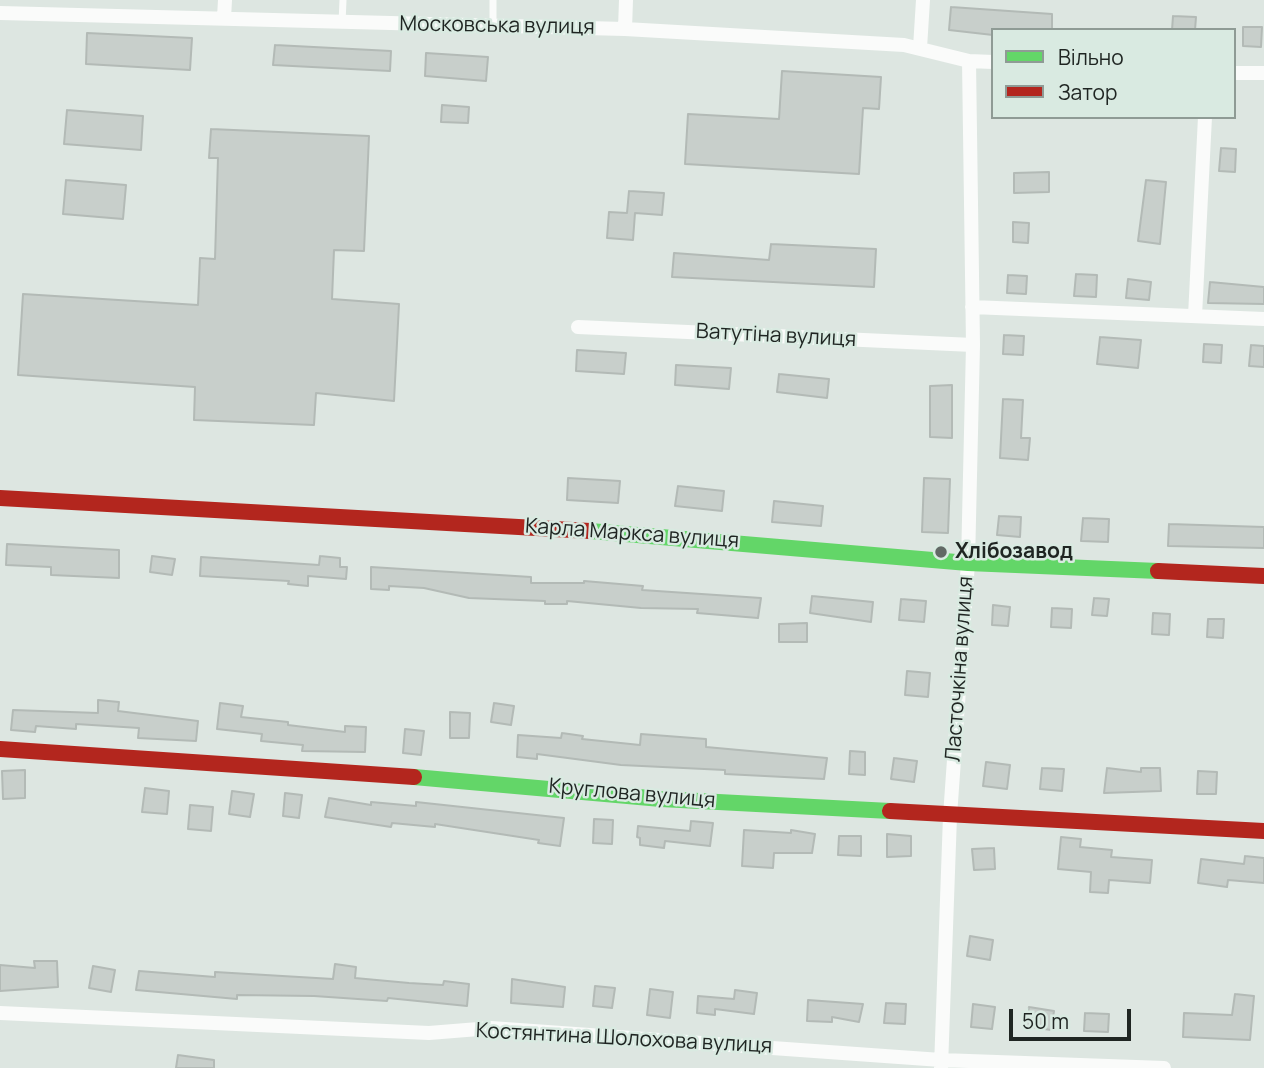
<!DOCTYPE html>
<html>
<head>
<meta charset="utf-8">
<style>
	body { margin:0 }
	#map { position:relative; width:1264px; height:1068px; overflow:hidden; background:#dde6e1; font-family:Manrope,sans-serif }
	canvas { display:block }
	.legend { position:absolute; left:991px; top:28px; width:245px; height:91px; box-sizing:border-box; background:#d9eae1; border:2px solid #8f9b95; margin:0; padding:9px 12px; list-style:none; font-size:21px; color:#1f2522 }
	.legend li { display:flex; align-items:center; gap:14px; height:35px }
	.legend b { width:35px; border:2px solid #8f9b95 }
	.scale { position:absolute; left:1009px; top:1009px; width:122px; height:32px; box-sizing:border-box; border:4px solid #1f2522; border-top:0; padding-left:9px; font-size:21px; line-height:24px; white-space:nowrap; color:#1f2522; -webkit-text-stroke:5px #d9eae1; paint-order:stroke }
</style>
</head>
<body>
<div id="map">
<canvas width="1264" height="1068"></canvas>
<ul class="legend">
<li><b style="height:9px;background:#63d668"></b>Вільно</li>
<li><b style="height:9px;background:#b3261e"></b>Затор</li>
</ul>
<div class="scale">50 m</div>
</div>
<script>
const ctx = document.querySelector('canvas').getContext('2d');
ctx.lineJoin = 'round';
function paint(path, color) { ctx.fillStyle = color; ctx.fill(path, 'evenodd'); }
const poly = rows => new Path2D(rows.map(r => 'M' + r).join(''));
function trace(path, color, width, dash) { ctx.strokeStyle = color; ctx.lineWidth = width; ctx.lineCap = dash ? 'butt' : 'round'; ctx.setLineDash(dash || []); ctx.stroke(path); }
function write(font, color, halo, rows, align = 'center') {
  ctx.font = font + ' Manrope,sans-serif'; ctx.lineWidth = 5; ctx.setLineDash([]); ctx.textBaseline = 'middle'; ctx.strokeStyle = halo; ctx.fillStyle = color; for (const [text, x, y, turn = 0] of rows) {
    ctx.save(); ctx.translate(x, y); ctx.rotate((+turn || 0) * Math.PI / 180); ctx.textAlign = isNaN(turn) ? turn : align; if (halo) ctx.strokeText(text, 0, 0); ctx.fillText(text, 0, 0); ctx.restore();
  }
}
const building = poly([
	[951,7,1052,14,1052,30,993,30,993,35,949,30,951,7],
	[1173,16,1196,17,1195,30,1172,30,1173,16],
	[1243,27,1262,27,1261,47,1243,46,1243,27],
	[87,33,192,38,190,70,86,64,87,33],
	[275,45,391,51,390,71,273,65,275,45],
	[426,53,488,57,486,81,425,76,426,53],
	[782,71,881,77,879,109,863,108,859,174,685,164,688,114,779,119,782,71],
	[442,105,469,107,468,123,441,122,442,105],
	[67,110,143,116,141,150,64,144,67,110],
	[211,129,369,136,364,251,334,250,332,299,399,304,394,401,316,393,314,425,194,420,195,387,18,375,23,294,198,305,200,258,215,259,218,158,209,158,211,129],
	[1221,148,1236,149,1235,172,1219,171,1221,148],
	[1049,172,1049,192,1014,193,1014,173,1049,172],
	[66,180,126,185,123,219,63,214,66,180],
	[1146,180,1166,182,1160,244,1138,241,1146,180],
	[629,191,664,193,662,215,635,213,633,240,607,238,609,212,627,213,629,191],
	[1013,222,1029,223,1028,243,1013,242,1013,222],
	[771,244,876,249,874,287,672,277,674,253,769,260,771,244],
	[1076,274,1097,275,1096,297,1074,296,1076,274],
	[1008,275,1027,276,1026,294,1007,293,1008,275],
	[1128,279,1151,282,1149,300,1126,298,1128,279],
	[1210,282,1264,287,1264,304,1208,303,1210,282],
	[1004,335,1024,336,1023,355,1003,354,1004,335],
	[1100,337,1141,340,1138,368,1097,364,1100,337],
	[1204,344,1222,345,1221,363,1203,362,1204,344],
	[1251,345,1264,346,1264,367,1249,366,1251,345],
	[577,350,626,353,624,374,576,371,577,350],
	[676,365,731,368,729,389,675,385,676,365],
	[779,374,829,379,827,398,777,392,779,374],
	[952,385,952,438,930,437,930,386,952,385],
	[1003,399,1023,400,1021,438,1030,438,1028,460,1000,458,1003,399],
	[568,478,620,481,618,503,567,500,568,478],
	[924,478,950,479,948,533,922,532,924,478],
	[678,486,724,491,722,511,675,506,678,486],
	[774,501,823,506,821,526,772,522,774,501],
	[999,516,1021,517,1020,537,997,535,999,516],
	[1083,518,1109,519,1108,542,1081,541,1083,518],
	[1169,524,1264,527,1264,548,1168,546,1169,524],
	[7,544,119,550,119,578,51,575,51,567,6,565,7,544],
	[152,556,175,559,172,575,150,572,152,556],
	[320,556,340,558,340,567,347,567,346,579,308,576,308,586,288,584,289,581,200,576,201,557,319,565,320,556],
	[371,567,531,577,531,583,584,583,584,581,643,586,642,590,761,598,758,618,697,613,698,609,641,608,567,601,567,604,545,604,545,601,469,598,424,588,389,586,389,590,371,589,371,567],
	[812,596,873,602,871,622,810,613,812,596],
	[1094,598,1109,599,1107,616,1092,615,1094,598],
	[901,599,926,601,924,622,899,620,901,599],
	[993,605,1010,607,1008,626,992,625,993,605],
	[1052,608,1072,609,1071,628,1051,627,1052,608],
	[1153,613,1170,614,1169,635,1152,634,1153,613],
	[1208,619,1224,619,1223,638,1207,637,1208,619],
	[807,623,807,642,779,642,779,624,807,623],
	[907,671,930,673,928,697,905,695,907,671],
	[98,700,119,702,118,711,198,721,196,741,138,738,139,728,76,724,76,729,36,726,35,732,11,730,13,710,98,713,98,700],
	[220,703,243,706,241,717,288,722,288,725,345,732,345,726,366,727,365,752,302,751,303,745,261,741,262,734,217,729,220,703],
	[494,703,514,706,511,725,491,722,494,703],
	[450,712,470,713,469,738,450,738,450,712],
	[405,729,424,731,421,755,403,753,405,729],
	[562,733,583,736,582,739,640,745,641,734,706,739,706,747,827,758,824,779,725,774,725,770,621,765,537,754,537,759,517,757,518,735,561,738,562,733],
	[850,751,865,752,865,775,849,774,850,751],
	[894,758,917,761,914,782,891,779,894,758],
	[986,762,1010,765,1007,789,983,786,986,762],
	[1042,768,1064,769,1062,791,1040,789,1042,768],
	[1107,768,1141,772,1141,768,1160,768,1161,791,1104,793,1107,768],
	[25,770,25,798,3,799,2,771,25,770],
	[1198,771,1217,772,1216,794,1197,794,1198,771],
	[145,788,169,791,167,814,142,812,145,788],
	[232,791,254,794,250,817,229,814,232,791],
	[285,793,302,795,299,818,283,816,285,793],
	[329,798,371,805,371,802,416,806,416,802,564,818,560,846,538,843,539,840,435,824,435,827,392,823,391,827,325,817,329,798],
	[190,805,213,807,211,831,188,829,190,805],
	[594,819,613,820,612,844,593,843,594,819],
	[691,821,713,823,710,846,665,841,664,848,640,845,640,838,637,837,638,826,690,831,691,821],
	[744,830,791,833,791,830,815,834,812,853,774,853,773,868,742,866,744,830],
	[887,834,911,836,911,856,887,857,887,834],
	[839,836,861,836,861,856,838,855,839,836],
	[1061,837,1081,839,1080,847,1112,850,1111,857,1152,860,1150,883,1109,880,1108,893,1090,892,1091,872,1058,869,1061,837],
	[994,848,995,869,974,870,972,849,994,848],
	[1245,856,1264,858,1264,883,1228,880,1227,887,1198,883,1201,859,1244,864,1245,856],
	[970,936,993,940,990,960,967,956,970,936],
	[34,961,57,961,58,987,0,991,0,965,35,968,34,961],
	[335,964,356,967,355,978,409,983,443,985,444,981,469,984,467,1006,388,998,387,1001,314,996,237,995,237,999,136,990,139,971,215,977,215,972,333,979,335,964],
	[93,966,115,970,111,992,89,988,93,966],
	[512,979,565,987,563,1007,511,1003,512,979],
	[595,986,615,988,612,1008,593,1006,595,986],
	[650,989,673,992,670,1018,647,1015,650,989],
	[735,990,757,993,754,1014,715,1009,715,1015,697,1013,698,996,734,999,735,990],
	[1235,994,1254,996,1250,1040,1183,1037,1184,1013,1232,1015,1235,994],
	[808,1000,863,1004,859,1022,832,1017,832,1022,807,1021,808,1000],
	[886,1003,906,1004,905,1024,884,1023,886,1003],
	[973,1004,995,1007,992,1029,971,1027,973,1004],
	[1029,1007,1054,1011,1051,1030,1025,1026,1029,1007],
	[1085,1013,1109,1014,1108,1032,1084,1031,1085,1013],
	[178,1055,214,1060,214,1068,176,1068,178,1055]
]);
const lane = poly([
	[342,23,343,0],
	[493,23,493,0]
]);
const street = poly([
	[0,13,625,29,904,45,969,61,993,62],
	[224,18,225,0],
	[625,29,626,0],
	[920,48,923,0],
	[1234,73,1264,73],
	[972,307,1264,319],
	[1195,316,1205,117],
	[578,327,973,345],
	[0,1013,429,1033,491,1028,941,1060,1164,1068],
	[941,1067,950,816,968,563,973,345,969,61]
]);
const fast = poly([
	[590,531,968,563,1158,571],
	[414,777,661,799,890,811]
]);
const jam = poly([
	[0,498,590,531],
	[1158,571,1264,576],
	[0,749,414,777],
	[890,811,1264,831]
]);
const markers = [
	[941,552,7,"#626965"]
];
const streetNames = [
	["Московська вулиця",497,26,1],
	["Ватутіна вулиця",776,336,3],
	["Карла Маркса вулиця",632,534,4],
	["Ласточкіна вулиця",960,669,-86],
	["Круглова вулиця",632,794,5],
	["Костянтина Шолохова вулиця",624,1039,3]
];
const poiNames = [
	["Хлібозавод",955,552]
];
paint(building, '#c8cfcb');
trace(building, '#b3bab6', 2);
trace(lane, '#fafbfa', 7);
trace(street, '#fafbfa', 14);
trace(fast, '#63d668', 16);
trace(jam, '#b3261e', 16);
for (const [x, y, r, color] of markers) { const dot = new Path2D(); dot.arc(x, y, r, 0, 2 * Math.PI); ctx.fillStyle = color; ctx.fill(dot); trace(dot, '#d9eae1', 2.5); }
write('21px', '#1f2522', '#d9eae1', streetNames);
write('bold 21px', '#1f2522', '#d9eae1', poiNames, 'left');
</script>
</body>
</html>
